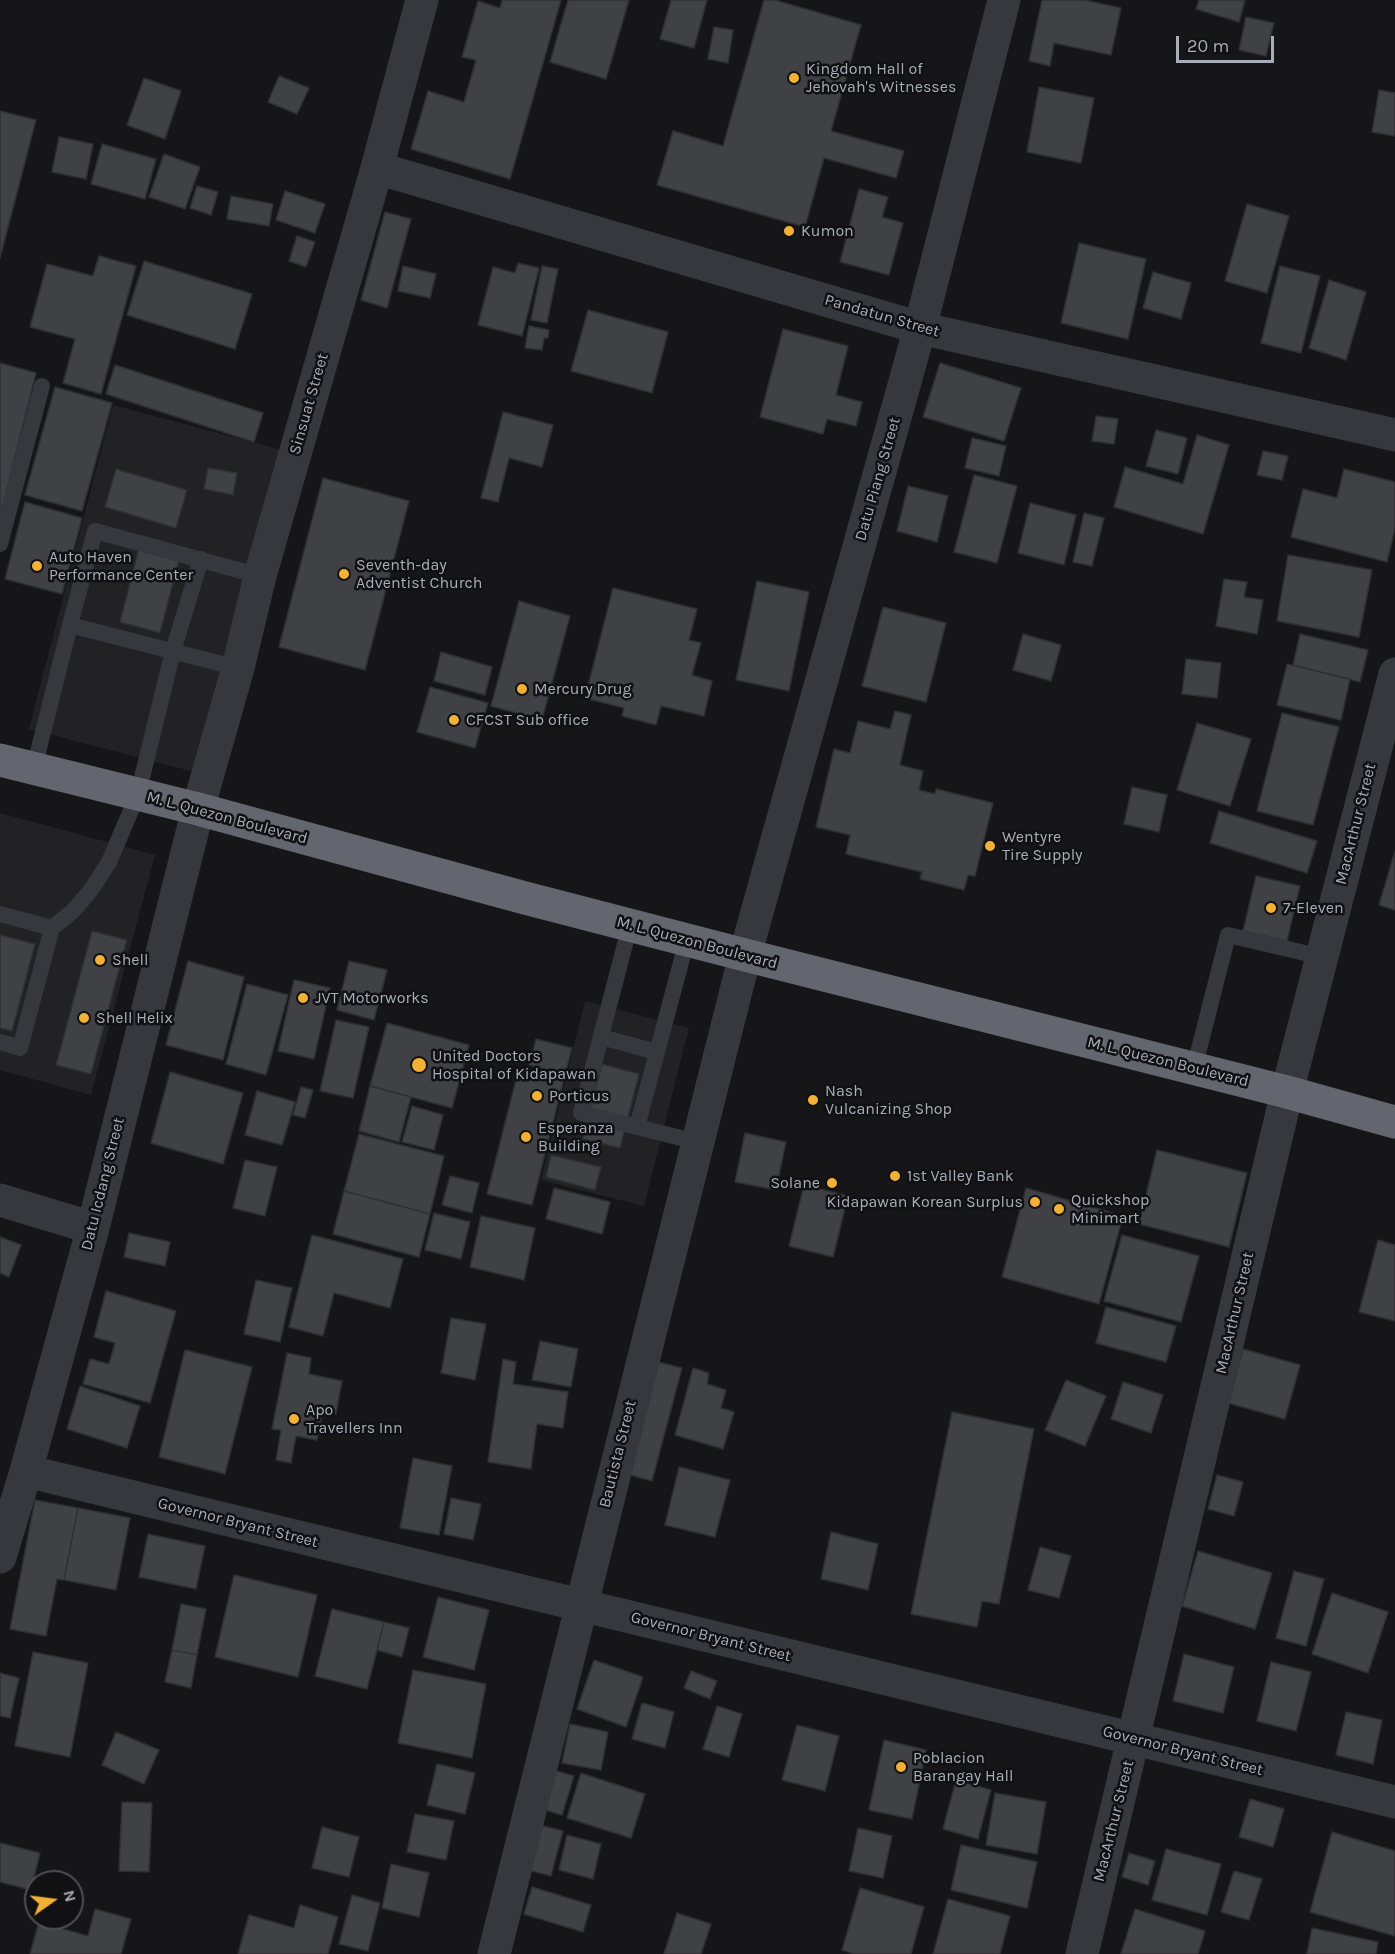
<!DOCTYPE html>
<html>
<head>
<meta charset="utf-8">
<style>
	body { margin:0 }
	#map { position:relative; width:1395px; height:1954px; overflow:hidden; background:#161618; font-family:Karla,sans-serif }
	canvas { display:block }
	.north { position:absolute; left:24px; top:1870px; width:60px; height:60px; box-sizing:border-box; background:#111113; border:2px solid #4d4f55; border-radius:50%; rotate:76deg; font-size:16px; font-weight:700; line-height:24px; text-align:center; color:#a8adb8 }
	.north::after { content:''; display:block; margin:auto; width:21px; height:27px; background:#f2b134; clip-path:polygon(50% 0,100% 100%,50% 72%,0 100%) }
	.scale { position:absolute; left:1176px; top:36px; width:98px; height:27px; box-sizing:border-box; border:3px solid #a8adb8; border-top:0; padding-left:8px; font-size:18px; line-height:21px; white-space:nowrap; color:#a8adb8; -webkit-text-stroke:4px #111113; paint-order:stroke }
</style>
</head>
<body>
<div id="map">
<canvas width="1395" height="1954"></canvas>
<div class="north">N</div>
<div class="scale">20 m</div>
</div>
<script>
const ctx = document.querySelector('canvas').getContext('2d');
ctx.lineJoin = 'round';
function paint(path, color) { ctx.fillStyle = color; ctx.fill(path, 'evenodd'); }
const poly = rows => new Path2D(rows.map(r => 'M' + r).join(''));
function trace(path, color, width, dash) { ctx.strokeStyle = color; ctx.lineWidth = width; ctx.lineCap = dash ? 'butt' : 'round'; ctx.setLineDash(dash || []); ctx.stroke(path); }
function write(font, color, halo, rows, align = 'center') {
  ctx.font = font + ' Karla,sans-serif'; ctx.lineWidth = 5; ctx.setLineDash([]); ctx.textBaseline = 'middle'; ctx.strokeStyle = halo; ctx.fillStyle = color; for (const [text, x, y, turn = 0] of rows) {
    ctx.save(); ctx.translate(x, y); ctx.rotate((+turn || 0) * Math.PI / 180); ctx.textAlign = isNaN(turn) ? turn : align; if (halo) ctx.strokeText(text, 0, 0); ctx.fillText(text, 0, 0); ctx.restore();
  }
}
const built = poly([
	[113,405,286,451,202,774,29,729],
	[0,813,155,855,91,1095,0,1070],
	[585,1001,689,1028,644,1206,541,1180]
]);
const building = poly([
	[502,0,561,0,510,179,411,149,428,91,464,102,476,60,462,57,478,1,500,8,502,0],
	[568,0,629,0,606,79,550,62,568,0],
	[671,0,707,0,694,48,660,39,671,0],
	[764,0,775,0,861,25,831,131,904,151,896,178,824,158,805,227,657,185,673,131,723,146,764,0],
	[1042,0,1084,0,1121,8,1111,55,1054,43,1050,66,1029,61,1042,0],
	[1199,0,1245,0,1239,22,1196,9,1199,0],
	[1246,17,1274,23,1266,56,1239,50,1246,17],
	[714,27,733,30,728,63,708,59,714,27],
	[279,76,309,88,297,114,268,102,279,76],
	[144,78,181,91,165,139,127,125,144,78],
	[1039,87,1094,98,1081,163,1027,152,1039,87],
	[1379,90,1395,93,1395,136,1372,132,1379,90],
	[0,111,36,120,0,258,0,111],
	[59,137,93,144,86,179,52,172,59,137],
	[102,144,156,159,145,199,91,184,102,144],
	[164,154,200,167,185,209,149,197,164,154],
	[197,186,218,192,211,215,190,208,197,186],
	[859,189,888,197,882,217,903,223,889,275,840,262,859,189],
	[285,191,325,204,315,233,276,220,285,191],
	[231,196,273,204,269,226,227,219,231,196],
	[1247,204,1289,216,1267,293,1225,281,1247,204],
	[385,212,411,219,387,308,361,300,385,212],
	[297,236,315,242,306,267,289,261,297,236],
	[1079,243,1146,259,1128,339,1061,323,1079,243],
	[99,256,136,266,101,394,63,383,75,339,30,327,47,264,93,276,99,256],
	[144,261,252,294,235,349,127,315,144,261],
	[518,263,539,268,522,336,478,325,493,267,515,273,518,263],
	[403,266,436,274,430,298,398,291,403,266],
	[542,266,558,269,547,323,531,320,542,266],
	[1280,266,1320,276,1301,353,1261,343,1280,266],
	[1153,272,1191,283,1181,319,1143,308,1153,272],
	[1329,280,1366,292,1346,360,1309,348,1329,280],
	[588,310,668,332,652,393,571,371,588,310],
	[529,326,549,330,548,338,544,338,542,350,525,348,529,326],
	[783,329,848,346,836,395,862,402,856,426,827,419,823,434,760,417,783,329],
	[0,363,36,373,0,517,0,363],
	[940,363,1021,388,1004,441,923,417,940,363],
	[115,365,263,413,254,442,106,394,115,365],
	[55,387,112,403,82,511,25,495,55,387],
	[503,412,553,425,542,467,509,458,498,502,481,498,503,412],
	[1096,416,1118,419,1114,444,1092,441,1096,416],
	[1156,430,1187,438,1178,474,1146,466,1156,430],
	[1197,435,1229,445,1203,534,1114,507,1125,467,1183,484,1197,435],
	[972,438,1006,446,999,476,965,468,972,438],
	[1263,451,1288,456,1282,480,1257,475,1263,451],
	[208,468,237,473,233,495,204,489,208,468],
	[116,469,187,490,176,528,105,507,116,469],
	[1344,469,1395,482,1395,528,1387,562,1291,537,1303,489,1337,498,1344,469],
	[974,475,1017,486,997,563,954,552,974,475],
	[323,478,409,501,365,670,279,647,323,478],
	[908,486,948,496,937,542,897,531,908,486],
	[25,502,82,518,62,594,5,579,25,502],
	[1030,503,1076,515,1064,565,1018,553,1030,503],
	[1084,513,1104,518,1092,566,1073,562,1084,513],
	[142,536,182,548,160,633,120,622,142,536],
	[1288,555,1372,570,1359,637,1277,621,1288,555],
	[1224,579,1247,582,1244,597,1263,600,1257,634,1216,626,1224,579],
	[757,581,809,592,789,691,736,680,757,581],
	[613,588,697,609,689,640,701,643,692,675,712,681,704,716,661,706,656,725,622,716,624,708,585,698,613,588],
	[519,601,570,616,542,720,491,706,519,601],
	[883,607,946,623,926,702,862,686,883,607],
	[1023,634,1061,645,1051,681,1013,670,1023,634],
	[1300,634,1368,650,1360,682,1293,665,1300,634],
	[441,652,492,667,485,695,434,681,441,652],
	[1186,659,1221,663,1217,698,1182,694,1186,659],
	[1287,664,1350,679,1341,720,1277,705,1287,664],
	[430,687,488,703,475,748,417,732,430,687],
	[895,711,911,715,900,765,923,771,919,790,935,794,936,789,993,803,975,876,968,875,964,890,920,879,922,872,846,854,850,835,816,827,834,749,850,753,858,721,890,729,895,711],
	[1282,713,1339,727,1313,825,1257,811,1282,713],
	[1197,723,1251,739,1230,806,1177,790,1197,723],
	[1132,787,1167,795,1159,832,1124,824,1132,787],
	[1219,811,1317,841,1307,873,1210,843,1219,811],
	[1395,851,1395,910,1379,905,1395,851],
	[1256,876,1300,886,1287,941,1243,931,1256,876],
	[92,931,127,940,91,1074,56,1065,92,931],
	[0,935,35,944,12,1031,0,1028,0,935],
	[188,961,244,977,223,1060,166,1045,188,961],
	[349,961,387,970,374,1020,337,1010,349,961],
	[294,980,330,988,314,1059,278,1051,294,980],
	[247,984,288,995,266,1075,226,1064,247,984],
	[336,1020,369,1027,353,1098,320,1091,336,1020],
	[387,1023,469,1045,452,1108,370,1086,387,1023],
	[536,1039,572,1048,565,1074,529,1065,536,1039],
	[602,1064,639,1074,620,1148,583,1139,602,1064],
	[519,1068,564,1079,532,1205,487,1194,519,1068],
	[170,1072,243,1093,223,1164,151,1143,170,1072],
	[370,1086,411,1097,399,1142,359,1131,370,1086],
	[301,1087,313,1090,305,1118,293,1115,301,1087],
	[257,1091,295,1102,282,1145,245,1135,257,1091],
	[412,1106,443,1115,434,1150,402,1142,412,1106],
	[745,1133,786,1142,776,1190,735,1182,745,1133],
	[359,1134,444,1156,430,1214,344,1191,359,1134],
	[1157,1150,1247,1173,1229,1247,1139,1224,1157,1150],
	[551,1155,601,1167,595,1190,546,1177,551,1155],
	[245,1160,277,1167,265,1216,233,1208,245,1160],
	[450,1176,479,1183,472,1213,442,1205,450,1176],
	[804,1185,848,1196,833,1257,789,1246,804,1185],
	[554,1188,610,1202,602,1234,546,1219,554,1188],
	[1026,1188,1123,1216,1099,1304,1002,1277,1026,1188],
	[344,1191,430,1214,419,1257,333,1234,344,1191],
	[434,1213,470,1222,461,1259,425,1250,434,1213],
	[481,1216,535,1228,524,1280,470,1267,481,1216],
	[129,1233,170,1242,165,1266,124,1257,129,1233],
	[312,1235,403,1259,390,1308,334,1293,323,1336,289,1327,312,1235],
	[1122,1235,1199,1256,1181,1322,1104,1301,1122,1235],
	[0,1237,21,1245,9,1277,0,1273,0,1237],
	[1378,1240,1395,1245,1395,1321,1359,1312,1378,1240],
	[256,1280,292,1288,280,1342,244,1334,256,1280],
	[106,1291,176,1311,150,1403,83,1384,90,1359,109,1364,115,1343,94,1337,106,1291],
	[1106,1307,1176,1326,1166,1362,1096,1343,1106,1307],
	[451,1318,486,1324,475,1380,441,1373,451,1318],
	[540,1341,578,1349,571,1387,532,1380,540,1341],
	[1243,1349,1300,1365,1285,1419,1228,1403,1243,1349],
	[185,1350,252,1367,225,1474,159,1457,185,1350],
	[287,1353,311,1358,309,1374,342,1381,336,1414,323,1412,317,1440,296,1436,291,1463,276,1460,281,1430,272,1429,287,1353],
	[503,1359,516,1362,513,1384,568,1392,563,1428,537,1424,531,1469,488,1462,503,1359],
	[650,1360,682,1368,652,1481,620,1472,650,1360],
	[693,1368,709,1373,707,1384,726,1390,721,1408,734,1412,723,1449,675,1435,693,1368],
	[1066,1380,1106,1396,1085,1446,1045,1430,1066,1380],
	[1123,1382,1163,1395,1151,1433,1111,1419,1123,1382],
	[80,1386,140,1406,127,1448,67,1429,80,1386],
	[952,1412,1034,1429,999,1604,982,1601,977,1627,911,1614,952,1412],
	[413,1458,452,1466,439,1535,400,1528,413,1458],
	[679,1467,730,1480,715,1537,665,1525,679,1467],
	[1217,1475,1243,1482,1234,1516,1208,1509,1217,1475],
	[451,1498,481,1504,473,1540,444,1534,451,1498],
	[35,1500,78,1508,64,1580,57,1579,46,1636,10,1629,35,1500],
	[78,1508,130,1518,116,1590,64,1580,78,1508],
	[831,1532,878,1544,868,1590,821,1579,831,1532],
	[148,1534,205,1546,196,1589,139,1577,148,1534],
	[1040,1547,1071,1556,1059,1598,1028,1590,1040,1547],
	[1198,1551,1272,1573,1255,1629,1182,1606,1198,1551],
	[1294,1571,1324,1579,1306,1646,1276,1638,1294,1571],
	[234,1575,317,1595,298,1677,215,1657,234,1575],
	[1332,1593,1388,1612,1368,1673,1312,1654,1332,1593],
	[438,1597,489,1610,474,1670,423,1657,438,1597],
	[181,1604,206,1609,197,1655,172,1650,181,1604],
	[332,1609,384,1622,367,1689,315,1676,332,1609],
	[384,1622,409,1628,402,1657,377,1650,384,1622],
	[172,1650,197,1655,191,1688,165,1682,172,1650],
	[33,1652,88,1663,70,1757,15,1746,33,1652],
	[1184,1654,1234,1667,1223,1713,1173,1701,1184,1654],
	[594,1660,643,1677,626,1727,577,1709,594,1660],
	[1271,1662,1311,1672,1296,1731,1257,1721,1271,1662],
	[413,1670,486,1684,472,1758,398,1743,413,1670],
	[691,1671,717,1681,710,1699,684,1688,691,1671],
	[0,1673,19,1678,10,1718,0,1716,0,1673],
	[642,1703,674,1712,665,1748,632,1739,642,1703],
	[717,1706,742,1714,729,1757,703,1749,717,1706],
	[1346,1712,1382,1720,1373,1764,1336,1755,1346,1712],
	[570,1724,608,1732,601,1770,562,1763,570,1724],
	[797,1725,839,1736,825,1791,782,1780,797,1725],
	[116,1732,159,1750,144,1784,102,1765,116,1732],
	[884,1740,926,1750,912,1819,869,1810,884,1740],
	[437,1764,475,1773,465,1814,427,1805,437,1764],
	[547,1768,574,1776,562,1815,535,1807,547,1768],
	[581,1773,645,1794,631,1838,567,1818,581,1773],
	[956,1780,991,1790,978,1839,943,1829,956,1780],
	[995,1793,1046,1802,1037,1854,986,1845,995,1793],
	[1250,1799,1284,1809,1273,1847,1239,1837,1250,1799],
	[122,1802,152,1803,149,1872,119,1871,122,1802],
	[415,1814,454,1821,446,1860,407,1852,415,1814],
	[532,1823,563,1831,551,1876,521,1868,532,1823],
	[322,1827,359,1837,349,1877,312,1868,322,1827],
	[858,1828,892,1836,883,1878,849,1871,858,1828],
	[1332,1832,1395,1851,1395,1936,1310,1912,1332,1832],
	[567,1835,601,1844,593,1879,559,1870,567,1835],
	[0,1843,40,1853,31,1890,0,1882,0,1843],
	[961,1845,1037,1862,1027,1908,951,1890,961,1845],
	[1166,1849,1221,1864,1207,1915,1152,1900,1166,1849],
	[1129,1853,1155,1861,1148,1885,1122,1877,1129,1853],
	[391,1864,429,1873,419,1917,382,1908,391,1864],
	[1234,1871,1262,1879,1249,1920,1221,1912,1234,1871],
	[532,1887,591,1905,583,1932,524,1914,532,1887],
	[860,1888,924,1907,911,1954,854,1954,842,1950,860,1888],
	[352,1895,380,1903,368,1951,339,1944,352,1895],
	[948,1899,1010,1916,1000,1954,933,1954,948,1899],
	[300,1905,338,1917,328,1954,238,1954,249,1915,294,1928,300,1905],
	[95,1909,131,1919,121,1954,30,1954,39,1922,88,1936,95,1909],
	[1135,1909,1205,1931,1198,1954,1121,1954,1135,1909],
	[677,1913,711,1924,701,1954,664,1954,677,1913],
	[1312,1928,1378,1942,1376,1954,1307,1954,1312,1928]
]);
const lane = poly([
	[0,544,42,386],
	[70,625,95,531,260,576],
	[34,768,70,625,238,668],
	[0,914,52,928],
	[630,925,581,1113,697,1142],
	[601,1037,657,1052],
	[0,1042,20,1048,52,928,73,911,91,890,109,862,138,794,173,651,201,559],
	[1194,1069,1228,935,1322,957],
	[637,1127,687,940]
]);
const street = poly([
	[377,168,920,328,1395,435],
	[0,1200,93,1228],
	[26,1471,1395,1802],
	[0,1557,26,1471,93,1228,198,809,238,668,260,576,377,168,422,0],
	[494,1954,745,955,920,328,1004,0],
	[1082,1954,1287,1092,1395,674]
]);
const highway = poly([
	[0,760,198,809,525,898,745,955,1287,1092,1395,1122]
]);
const markers = [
	[794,78,6,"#f2b134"],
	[789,231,6,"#f2b134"],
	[37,566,6,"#f2b134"],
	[344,574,6,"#f2b134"],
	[522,689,6,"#f2b134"],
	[454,720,6,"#f2b134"],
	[990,846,6,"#f2b134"],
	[1271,908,6,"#f2b134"],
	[100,960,6,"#f2b134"],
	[303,998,6,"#f2b134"],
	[84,1018,6,"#f2b134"],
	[419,1065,8,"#f2b134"],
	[537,1096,6,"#f2b134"],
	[813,1100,6,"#f2b134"],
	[526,1137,6,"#f2b134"],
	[895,1176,6,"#f2b134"],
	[832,1183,6,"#f2b134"],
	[1035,1202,6,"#f2b134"],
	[1059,1209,6,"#f2b134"],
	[294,1419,6,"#f2b134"],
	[901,1767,6,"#f2b134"]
];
const poiNames = [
	["Kingdom Hall of",806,69],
	["Jehovah's Witnesses",806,87],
	["Kumon",801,231],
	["Auto Haven",49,557],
	["Performance Center",49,575],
	["Seventh-day",356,565],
	["Adventist Church",356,583],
	["Mercury Drug",534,689],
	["CFCST Sub office",466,720],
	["Wentyre",1002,837],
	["Tire Supply",1002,855],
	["7-Eleven",1283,908],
	["Shell",112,960],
	["JVT Motorworks",315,998],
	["Shell Helix",96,1018],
	["United Doctors",432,1056],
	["Hospital of Kidapawan",432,1074],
	["Nash",825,1091],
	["Vulcanizing Shop",825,1109],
	["Porticus",549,1096],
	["Esperanza",538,1128],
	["Building",538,1146],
	["1st Valley Bank",907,1176],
	["Solane",820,1183,"right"],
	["Quickshop",1071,1200],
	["Minimart",1071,1218],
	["Kidapawan Korean Surplus",1023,1202,"right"],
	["Apo",306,1410],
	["Travellers Inn",306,1428],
	["Poblacion",913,1758],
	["Barangay Hall",913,1776]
];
const streetNames = [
	["Pandatun Street",882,316,16],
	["Sinsuat Street",309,404,-74],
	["Datu Piang Street",878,479,-74],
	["M. L. Quezon Boulevard",227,818,15],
	["MacArthur Street",1356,824,-76],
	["M. L. Quezon Boulevard",697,943,15],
	["M. L. Quezon Boulevard",1168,1062,14],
	["Datu Icdang Street",103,1184,-76],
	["MacArthur Street",1235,1313,-77],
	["Bautista Street",618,1454,-76],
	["Governor Bryant Street",238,1523,14],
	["Governor Bryant Street",711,1637,14],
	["Governor Bryant Street",1183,1751,14],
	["MacArthur Street",1114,1821,-76]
];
paint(built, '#222225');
paint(building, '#404145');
trace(building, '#303034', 1.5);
trace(lane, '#37383d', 16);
trace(street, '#37383d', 33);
trace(highway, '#63666e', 33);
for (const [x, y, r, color] of markers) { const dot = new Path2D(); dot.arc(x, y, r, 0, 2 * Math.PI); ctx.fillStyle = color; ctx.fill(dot); trace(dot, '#111113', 2); }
write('16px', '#a8adb8', '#111113', poiNames, 'left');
write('16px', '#a8adb8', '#111113', streetNames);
</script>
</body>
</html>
